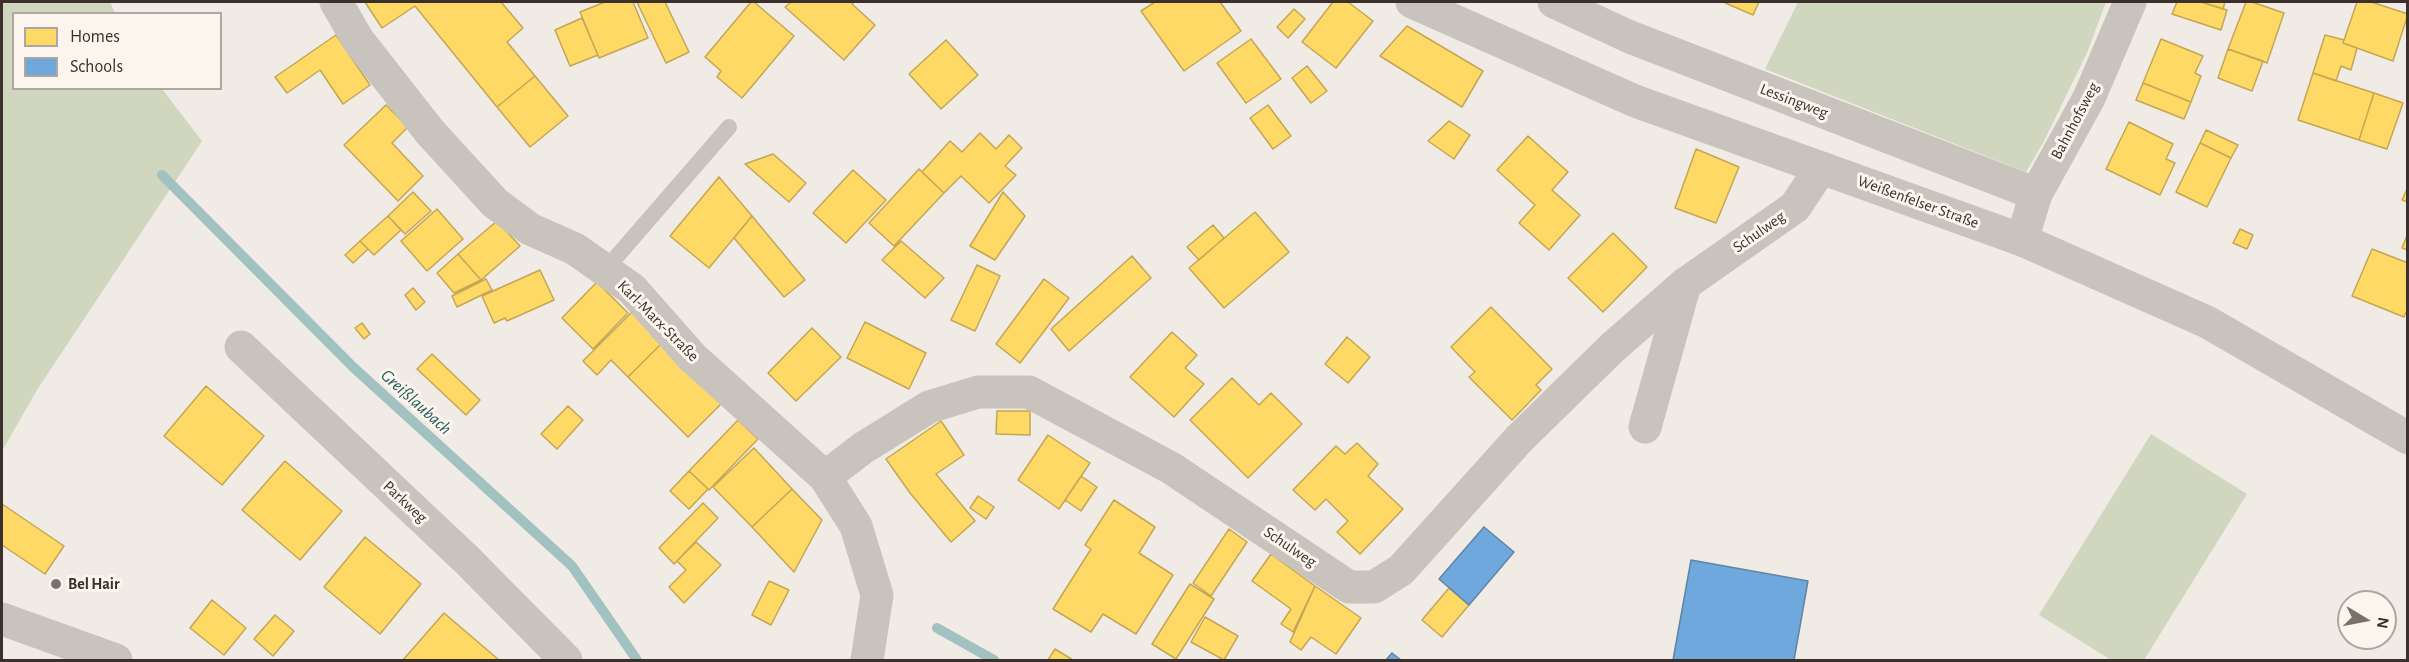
<!DOCTYPE html>
<html>
<head>
<meta charset="utf-8">
<style>
	body { margin:0 }
	#map { position:relative; width:2409px; height:662px; overflow:hidden; background:#f0ebe5; font-family:"Alegreya Sans",sans-serif }
	canvas { display:block }
	.frame { position:absolute; inset:0; border:3px solid #3b302b; pointer-events:none }
	.legend { position:absolute; left:12px; top:12px; width:210px; height:78px; box-sizing:border-box; background:#fbf5ee; border:2px solid #aea6a0; margin:0; padding:8px 10px; list-style:none; font-size:18px; color:#3b302b }
	.legend li { display:flex; align-items:center; gap:12px; height:30px }
	.legend b { width:30px; border:2px solid #aea6a0 }
	.north { position:absolute; left:2337px; top:590px; width:60px; height:60px; box-sizing:border-box; background:#fbf5ee; border:2px solid #aea6a0; border-radius:50%; rotate:100deg; font-size:16px; font-weight:700; line-height:24px; text-align:center; color:#3b302b }
	.north::after { content:''; display:block; margin:auto; width:21px; height:27px; background:#7a716c; clip-path:polygon(50% 0,100% 100%,50% 72%,0 100%) }
</style>
</head>
<body>
<div id="map">
<canvas width="2409" height="662"></canvas>
<div class="frame"></div>
<ul class="legend">
<li><b style="height:16px;background:#ffd966"></b>Homes</li>
<li><b style="height:16px;background:#6fa8dc"></b>Schools</li>
</ul>
<div class="north">N</div>
</div>
<script>
const ctx = document.querySelector('canvas').getContext('2d');
ctx.lineJoin = 'round';
function paint(path, color) { ctx.fillStyle = color; ctx.fill(path, 'evenodd'); }
const poly = rows => new Path2D(rows.map(r => 'M' + r).join(''));
function trace(path, color, width, dash) { ctx.strokeStyle = color; ctx.lineWidth = width; ctx.lineCap = dash ? 'butt' : 'round'; ctx.setLineDash(dash || []); ctx.stroke(path); }
function write(font, color, halo, rows, align = 'center') {
  ctx.font = font + ' "Alegreya Sans",sans-serif'; ctx.lineWidth = 6; ctx.setLineDash([]); ctx.textBaseline = 'middle'; ctx.strokeStyle = halo; ctx.fillStyle = color; for (const [text, x, y, turn = 0] of rows) {
    ctx.save(); ctx.translate(x, y); ctx.rotate((+turn || 0) * Math.PI / 180); ctx.textAlign = isNaN(turn) ? turn : align; if (halo) ctx.strokeText(text, 0, 0); ctx.fillText(text, 0, 0); ctx.restore();
  }
}
const green = poly([
	[2,2,110,2,115,13,14,14,14,88,162,89,202,141,37,390,2,451],
	[1798,2,2106,2,2087,53,2044,141,2026,172,1765,69],
	[2151,434,2247,494,2144,660,2111,660,2039,615]
]);
const homes = poly([
	[365,2,501,2,523,28,507,42,535,76,497,107,415,6,382,28,365,2],
	[605,2,633,2,648,38,599,58,580,12,605,2],
	[637,2,665,2,689,52,666,63,637,2],
	[751,2,754,2,794,36,742,98,717,77,721,71,705,57,751,2],
	[791,2,854,2,852,4,875,25,844,60,785,7,791,2],
	[1155,2,1220,2,1241,31,1184,71,1141,11,1155,2],
	[1333,2,1348,2,1373,21,1336,68,1302,42,1333,2],
	[1723,2,1759,2,1753,15,1723,2],
	[2177,2,2201,2,2227,10,2221,30,2172,14,2177,2],
	[2201,2,2225,2,2223,9,2201,2],
	[2246,2,2252,2,2284,13,2267,63,2228,49,2246,2],
	[2357,2,2371,2,2408,14,2393,61,2343,43,2357,2],
	[1294,9,1305,19,1288,38,1277,27,1294,9],
	[582,18,598,55,570,66,555,30,582,18],
	[1407,26,1483,71,1462,107,1380,56,1407,26],
	[336,35,370,85,343,104,320,70,287,93,275,77,336,35],
	[2325,35,2344,40,2343,43,2357,48,2351,70,2341,66,2336,81,2313,73,2325,35],
	[1251,39,1281,79,1246,103,1217,63,1251,39],
	[2161,39,2203,56,2195,73,2201,76,2191,102,2143,83,2161,39],
	[946,40,978,75,941,109,909,74,946,40],
	[2228,49,2263,61,2252,91,2218,78,2228,49],
	[1307,66,1327,91,1311,103,1292,78,1307,66],
	[2313,73,2374,93,2359,140,2298,120,2313,73],
	[535,76,568,116,530,147,497,107,535,76],
	[2143,83,2191,102,2184,119,2136,100,2143,83],
	[2374,93,2403,103,2387,149,2359,140,2374,93],
	[386,105,408,127,392,143,423,176,398,201,344,145,386,105],
	[1268,105,1291,136,1273,149,1250,118,1268,105],
	[1449,121,1470,135,1454,159,1428,141,1449,121],
	[2129,122,2173,144,2166,159,2175,163,2160,195,2106,169,2129,122],
	[2206,130,2238,145,2231,158,2200,143,2206,130],
	[980,133,996,149,1009,135,1022,148,1005,166,1016,175,989,203,961,176,944,193,922,172,950,141,962,152,980,133],
	[1528,136,1568,172,1552,190,1580,215,1549,250,1519,223,1535,205,1497,170,1528,136],
	[2200,143,2231,158,2207,207,2176,192,2200,143],
	[1696,149,1739,167,1716,223,1675,208,1696,149],
	[773,154,806,183,789,202,745,164,773,154],
	[919,169,944,193,894,246,869,223,919,169],
	[853,170,886,200,846,243,813,213,853,170],
	[719,177,752,216,709,268,670,236,719,177],
	[2408,187,2408,202,2402,200,2408,187],
	[413,192,431,211,405,234,388,216,413,192],
	[1003,192,1025,216,995,260,970,246,1003,192],
	[437,209,463,239,427,271,401,241,437,209],
	[1255,212,1289,252,1224,308,1189,268,1255,212],
	[388,216,401,230,374,255,360,241,388,216],
	[752,216,805,280,784,297,734,238,752,216],
	[497,221,520,246,481,280,458,254,497,221],
	[1213,225,1224,238,1199,260,1187,247,1213,225],
	[2240,229,2253,235,2247,249,2233,243,2240,229],
	[1613,233,1647,267,1603,312,1568,278,1613,233],
	[2408,233,2408,250,2402,248,2408,233],
	[360,241,368,249,353,263,345,255,360,241],
	[901,241,944,278,925,298,882,260,901,241],
	[2372,249,2408,263,2408,308,2404,317,2352,296,2372,249],
	[458,254,481,280,454,293,437,273,458,254],
	[1132,256,1151,278,1069,351,1051,329,1132,256],
	[977,265,1000,276,975,331,951,320,977,265],
	[540,270,554,300,507,321,505,318,494,323,482,296,540,270],
	[486,279,492,290,457,307,452,296,486,279],
	[1044,279,1069,298,1020,363,996,344,1044,279],
	[597,282,628,313,593,349,562,318,597,282],
	[413,288,425,302,416,310,405,295,413,288],
	[1491,307,1552,369,1536,385,1541,390,1512,420,1469,377,1475,372,1451,347,1491,307],
	[632,312,662,343,628,377,611,360,597,375,583,361,632,312],
	[865,322,926,353,909,389,847,358,865,322],
	[362,323,370,334,364,339,355,328,362,323],
	[812,328,841,357,796,401,768,373,812,328],
	[1172,332,1197,355,1185,368,1204,384,1174,417,1130,377,1172,332],
	[1347,337,1370,357,1348,383,1325,364,1347,337],
	[662,343,723,402,688,437,628,377,662,343],
	[432,354,480,400,466,415,417,369,432,354],
	[1232,378,1259,405,1271,393,1302,424,1248,478,1190,420,1232,378],
	[206,386,264,436,222,485,164,436,206,386],
	[568,406,583,420,557,449,541,434,568,406],
	[997,411,1030,411,1030,435,996,434,997,411],
	[738,420,758,439,709,490,689,471,738,420],
	[941,421,964,455,936,474,975,521,951,542,910,493,886,459,941,421],
	[1048,435,1090,463,1059,509,1018,480,1048,435],
	[1357,443,1378,464,1368,476,1403,509,1360,554,1337,532,1348,521,1326,499,1315,510,1293,490,1336,446,1345,454,1357,443],
	[754,448,792,489,752,527,713,487,754,448],
	[285,461,342,511,300,560,242,510,285,461],
	[689,471,708,489,689,509,670,491,689,471],
	[1081,476,1097,487,1081,511,1065,500,1081,476],
	[792,489,822,520,794,572,752,527,792,489],
	[978,496,994,507,986,519,970,508,978,496],
	[1114,500,1155,527,1139,553,1173,575,1136,634,1103,614,1091,632,1053,609,1091,549,1085,545,1114,500],
	[703,503,718,518,674,564,659,548,703,503],
	[2,504,64,546,45,574,2,545,2,504],
	[1229,529,1247,542,1211,596,1193,583,1229,529],
	[365,537,421,584,380,634,324,587,365,537],
	[696,542,721,565,684,603,669,587,686,570,677,561,696,542],
	[1271,554,1315,586,1293,632,1281,624,1291,609,1252,581,1271,554],
	[769,581,789,590,771,625,752,615,769,581],
	[1190,584,1214,599,1176,659,1152,644,1190,584],
	[1315,586,1361,618,1336,654,1311,637,1301,650,1290,642,1315,586],
	[1449,588,1469,605,1442,637,1422,620,1449,588],
	[212,600,246,628,224,655,190,628,212,600],
	[444,613,499,660,403,660,444,613],
	[275,615,294,631,273,656,254,639,275,615],
	[1205,617,1238,636,1224,660,1191,642,1205,617],
	[1055,649,1073,660,1048,660,1055,649]
]);
const schools = poly([
	[1484,527,1514,552,1469,605,1439,579,1484,527],
	[1691,560,1808,581,1794,660,1673,660,1691,560],
	[1392,653,1401,660,1386,660,1392,653]
]);
const stream = poly([
	[162,175,353,367,572,566,637,660],
	[937,628,994,660]
]);
const service = poly([
	[605,270,729,127]
]);
const minor = poly([
	[336,2,358,40,430,132,495,203,530,229,575,249,632,289,692,357,825,477,856,526,877,595,867,660],
	[1554,2,1630,37,2036,194],
	[2022,240,2036,194,2089,98,2130,2],
	[241,347,467,560,566,660],
	[1645,427,1685,284],
	[825,477,863,448,929,407,978,392,1029,392,1171,468,1349,587,1374,587,1401,570,1519,439,1612,348,1685,284,1795,207,1821,168],
	[2,619,116,660]
]);
const tertiary = poly([
	[1412,2,1635,101,2022,240,2207,322,2408,438]
]);
const markers = [
	[56,584,6,"#7a716c"]
];
const streetNames = [
	["Lessingweg",1794,101,21],
	["Bahnhofsweg",2075,121,-62],
	["Weißenfelser Straße",1918,202,20],
	["Schulweg",1759,232,-35],
	["Karl-Marx-Straße",658,321,45],
	["Parkweg",405,502,43],
	["Schulweg",1290,547,34]
];
const poiNames = [
	["Bel Hair",68,584]
];
const waterNames = [
	["Greißlaubach",416,402,42]
];
paint(green, '#d1d6bf');
paint(homes, '#ffd966');
trace(homes, '#c4a654', 1.5);
paint(schools, '#6fa8dc');
trace(schools, '#5f84a7', 1.5);
trace(stream, '#a1c2c1', 10);
trace(service, '#c9c3be', 16);
trace(minor, '#c9c3be', 33);
trace(tertiary, '#c9c3be', 33);
for (const [x, y, r, color] of markers) { const dot = new Path2D(); dot.arc(x, y, r, 0, 2 * Math.PI); ctx.fillStyle = color; ctx.fill(dot); trace(dot, '#fbf5ee', 2); }
write('16px', '#3b302b', '#fbf5ee', streetNames);
write('bold 16px', '#3b302b', '#fbf5ee', poiNames, 'left');
write('italic 18px', '#1f5a5e', '#fbf5ee', waterNames);
</script>
</body>
</html>
